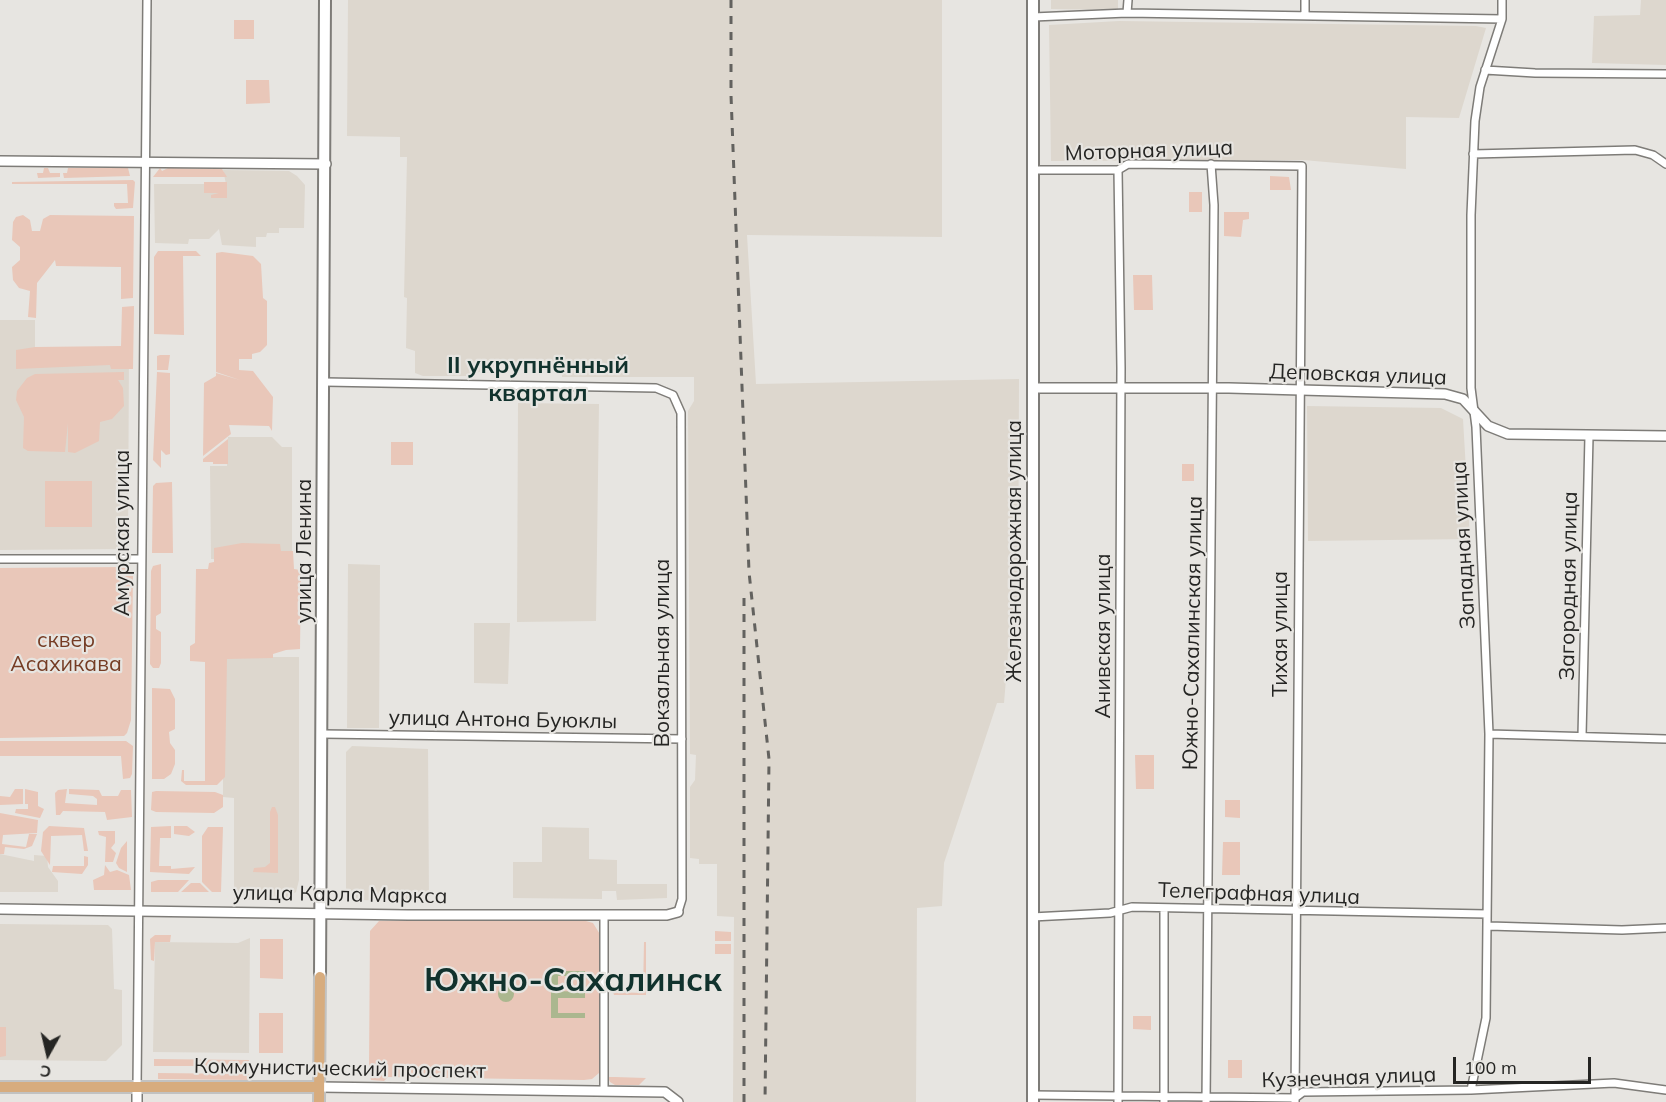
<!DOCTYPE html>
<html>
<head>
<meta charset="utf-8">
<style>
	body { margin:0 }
	#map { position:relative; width:1666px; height:1102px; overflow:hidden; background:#e7e5e1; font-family:Mulish,sans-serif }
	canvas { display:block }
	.north { position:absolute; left:18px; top:1024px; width:60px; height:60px; -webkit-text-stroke:4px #e7e5e1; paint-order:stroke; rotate:188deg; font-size:16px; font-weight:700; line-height:24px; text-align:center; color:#252523 }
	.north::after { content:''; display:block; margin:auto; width:21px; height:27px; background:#252523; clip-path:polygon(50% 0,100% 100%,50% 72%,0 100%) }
	.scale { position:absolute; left:1453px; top:1057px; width:138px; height:27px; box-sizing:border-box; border:3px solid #252523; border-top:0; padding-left:8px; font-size:18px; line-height:21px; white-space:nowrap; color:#252523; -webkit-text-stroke:4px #e7e5e1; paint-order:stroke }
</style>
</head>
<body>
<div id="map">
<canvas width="1666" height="1102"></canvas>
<div class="north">С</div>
<div class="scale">100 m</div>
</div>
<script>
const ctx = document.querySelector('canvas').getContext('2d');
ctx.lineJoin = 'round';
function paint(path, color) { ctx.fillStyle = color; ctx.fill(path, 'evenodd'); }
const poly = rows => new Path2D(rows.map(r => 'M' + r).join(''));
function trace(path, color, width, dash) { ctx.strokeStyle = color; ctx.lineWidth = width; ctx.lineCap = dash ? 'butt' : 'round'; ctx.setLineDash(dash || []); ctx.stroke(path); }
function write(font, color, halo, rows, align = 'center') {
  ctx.font = font + ' Mulish,sans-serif'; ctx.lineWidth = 4.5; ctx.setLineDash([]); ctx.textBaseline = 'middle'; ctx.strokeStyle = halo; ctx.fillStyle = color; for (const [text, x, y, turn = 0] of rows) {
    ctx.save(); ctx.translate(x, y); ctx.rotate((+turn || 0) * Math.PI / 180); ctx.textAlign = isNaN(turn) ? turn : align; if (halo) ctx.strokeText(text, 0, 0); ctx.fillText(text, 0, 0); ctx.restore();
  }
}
const built = poly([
	[348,0,942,0,942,237,747,235,756,384,1019,379,1018,654,1008,655,1004,703,997,703,944,863,942,906,917,908,916,1102,733,1102,734,917,717,916,717,864,699,864,699,859,690,858,690,787,695,780,696,755,690,754,688,411,694,401,694,377,562,377,562,364,498,362,497,373,479,372,466,376,423,376,415,373,415,351,406,348,407,298,404,297,407,157,400,157,400,137,347,136],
	[1051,0,1118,0,1118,10,1051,9],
	[1641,0,1666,0,1666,65,1592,63,1594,16,1640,15],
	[1119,21,1476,26,1486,28,1459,118,1406,117,1406,169,1303,160,1051,161,1049,25],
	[223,170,289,171,297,176,305,185,304,228,279,228,279,233,267,233,266,237,256,237,256,247,222,245,219,229,209,239,189,239,188,244,155,243,154,184,226,184],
	[0,320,35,320,35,351,129,350,128,549,0,550],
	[518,403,599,404,596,621,517,622],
	[1307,406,1441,408,1463,419,1470,539,1308,541],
	[228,437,272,437,282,447,292,447,292,560,211,559,210,466,227,466],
	[348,564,380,565,379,728,347,728],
	[474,623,510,623,508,684,474,683],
	[223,657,299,657,299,880,296,892,284,899,234,900,234,798,223,797],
	[352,746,428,749,429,901,353,900,346,894,346,752],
	[542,827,589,828,589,859,617,860,617,884,667,884,667,898,617,900,616,891,602,891,602,899,513,898,513,862,542,862],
	[0,854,34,861,34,855,47,856,48,867,58,881,58,892,0,892],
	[0,924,108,925,112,929,114,989,122,990,122,1045,106,1061,0,1060],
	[250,938,249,1053,153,1052,155,942,238,943]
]);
const green = poly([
	[234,20,254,20,254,39,234,39],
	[246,80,269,80,270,103,246,104],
	[44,168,48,168,50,173,60,173,60,177,38,178,37,173,43,173],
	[68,168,128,168,130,176,64,178,63,173,67,173],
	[160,168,162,171,168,168,222,169,227,177,153,177],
	[1270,176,1289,177,1291,190,1270,190],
	[133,180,135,182,133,208,116,209,114,206,114,203,128,203,127,184,12,184,12,182],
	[204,182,227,182,227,198,211,198,211,195,219,193,204,193],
	[1189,192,1202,192,1202,212,1189,212],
	[1224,212,1249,212,1249,219,1243,220,1241,237,1224,236],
	[23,215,30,220,32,231,40,231,43,219,50,215,134,216,133,298,121,299,121,267,56,266,55,260,37,283,36,318,28,317,30,291,19,288,13,280,12,267,20,260,20,247,12,240,13,222,16,217],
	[158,251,196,251,201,256,183,256,184,335,154,334,154,257],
	[222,252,253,256,261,264,263,298,267,301,267,345,260,352,252,354,252,359,239,359,239,370,253,371,273,397,272,431,269,426,229,425,231,434,203,456,204,383,216,376,216,373,240,380,216,372,216,253],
	[1133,275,1152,275,1153,310,1134,310],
	[134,306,133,369,111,369,110,365,16,369,16,350,35,347,121,346,122,307],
	[160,355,170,355,168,370,157,370,157,356],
	[124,372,124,380,118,380,123,388,124,406,112,419,100,422,99,441,75,453,68,452,68,423,65,452,28,451,23,448,24,417,16,400,17,391,27,378,35,374],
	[157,372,170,373,170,454,166,455,161,450,161,468,153,460],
	[228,439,228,464,213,464,213,462,203,462,203,464,203,459],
	[391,442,413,442,413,465,391,465],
	[1182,464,1194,464,1194,481,1182,481],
	[45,481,92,481,92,527,45,527],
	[172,482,173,553,152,553,153,486,156,483],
	[242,543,280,544,281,551,293,551,294,569,301,570,300,649,286,650,273,654,273,658,227,659,225,777,217,785,186,785,181,781,182,770,184,770,184,781,205,781,205,662,190,661,190,646,195,643,196,569,208,569,209,563,214,562,214,548],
	[161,564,161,613,156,616,156,629,161,632,161,663,159,668,153,668,150,664,151,571,153,566],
	[125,567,133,575,131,720,127,733,124,736,0,738,0,568],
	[152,688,170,689,175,699,175,729,169,732,170,743,175,750,175,764,171,774,164,779,152,779],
	[0,741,126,741,133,746,132,774,130,778,123,779,121,756,0,756],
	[1135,755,1154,755,1154,789,1136,789],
	[15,789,23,789,23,804,0,805,0,796,10,797],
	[25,789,38,792,38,806,44,809,40,818,15,813,16,809,28,809,28,804,25,804],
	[67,789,65,803,97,805,97,799,93,796,69,794,69,789,99,790,102,796,118,796,121,790,131,790,132,817,107,820,105,812,63,811,60,815,56,815,55,793,58,790],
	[156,791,215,792,223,795,223,807,214,813,156,812,151,810,152,792],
	[1225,800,1240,800,1240,818,1225,817],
	[272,807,275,807,278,815,278,873,253,872,254,868,265,867,270,863,270,812],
	[0,813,38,820,37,833,3,835,2,844,26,847,29,834,37,834,32,846,24,849,5,847,4,854,0,854],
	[49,826,84,828,88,851,84,851,82,835,51,836,50,865,41,851,43,832],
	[171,826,171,838,160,838,159,866,171,866,171,869,195,867,189,874,150,872,151,827],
	[174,826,187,826,195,832,189,836,174,834],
	[208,827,223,827,221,892,212,892,202,882,202,836],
	[98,831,115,831,115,843,111,848,116,853,113,862,105,862,106,837,99,835],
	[127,841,127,872,119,868,116,863,121,848],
	[1223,842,1240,842,1240,875,1222,875],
	[84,856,88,857,88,865,82,874,52,872,53,866,84,866],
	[105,865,110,872,117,870,129,875,131,890,94,890,93,880,104,875],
	[158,880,189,880,178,892,151,892,151,882],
	[191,883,200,883,209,892,181,892],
	[379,921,586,921,593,923,601,936,602,1065,599,1073,592,1079,584,1080,388,1077,384,1081,371,1080,369,1069,370,931],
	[715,931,731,932,731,941,715,941],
	[155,935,171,935,170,942,155,942,154,961,151,960,150,939],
	[260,939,283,939,283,979,260,978],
	[644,942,646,942,646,995,614,995,613,992,643,993],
	[715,944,731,944,731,954,715,954],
	[259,1013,283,1013,283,1053,259,1053],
	[1133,1016,1151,1016,1151,1030,1133,1029],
	[0,1027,6,1027,6,1056,0,1057],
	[154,1059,249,1060,249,1066,154,1066],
	[1228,1060,1242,1060,1242,1078,1228,1078],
	[158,1073,249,1074,249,1080,158,1079],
	[608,1077,615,1077,646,1078,639,1085,615,1085,610,1082]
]);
const water = poly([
	[551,971,585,971,585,976,558,976,558,991,585,992,585,998,558,998,558,1013,585,1013,585,1018,551,1018],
	'498 994a8 8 0 1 1 16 0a8 8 0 1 1-16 0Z'
]);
const minor = poly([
	[1305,0,1305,16],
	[1127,13,1128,0],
	[1033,17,1127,13,1502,19],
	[1485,70,1535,73,1666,74],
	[1473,154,1635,150,1653,155,1666,164],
	[1033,170,1118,170,1128,164,1302,166,1295,1102],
	[1118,170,1121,368,1118,1102],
	[325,382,656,388,673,395,681,413,682,899,678,912],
	[0,559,141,559],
	[323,734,682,739],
	[1489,734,1666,739],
	[1582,736,1589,436],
	[604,915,604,1091],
	[1032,917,1110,913,1132,907,1487,914],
	[1489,926,1622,930,1666,928],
	[137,1087,147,0],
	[1471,1090,1486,1018,1489,734,1476,427,1471,388,1471,215,1475,121,1480,87,1502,19,1502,0],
	[1033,1095,1295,1098,1303,1092,1471,1090,1614,1083,1666,1090],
	[1164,1102,1164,908],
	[1206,1102,1214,205,1211,164]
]);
const tertiary = poly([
	[0,161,326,164],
	[1035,388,1229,388,1445,394,1463,399,1488,426,1508,434,1666,436],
	[0,909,408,915,667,915,678,912],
	[319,1087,665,1092,678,1102],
	[137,1102,137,1087]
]);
const secondary = poly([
	[320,977,325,0],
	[1033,1102,1033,0]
]);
const primary = poly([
	[0,1087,319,1087],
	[319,1102,320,977]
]);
const rail = poly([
	[731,0,731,95,749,572,769,759,765,1102],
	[744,598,744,1102]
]);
const streetNames = [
	["Моторная улица",1149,151,-2],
	["Деповская улица",1358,375,2],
	["Амурская улица",123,533,-90],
	["Западная улица",1464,545,-93],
	["улица Ленина",305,551,-90],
	["Железнодорожная улица",1015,551,-90],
	["Загородная улица",1569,586,-89],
	["Южно-Сахалинская улица",1193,633,-89],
	["Тихая улица",1281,634,-90],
	["Анивская улица",1104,636,-90],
	["Вокзальная улица",663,653,-90],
	["улица Антона Буюклы",503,720,1],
	["Телеграфная улица",1259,894,2],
	["улица Карла Маркса",340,895,1],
	["Коммунистический проспект",340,1069,1],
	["Кузнечная улица",1349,1078,-2]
];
const parkNames = [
	["сквер",66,641],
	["Асахикава",66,665]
];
const quarterNames = [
	["II укрупнённый",538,366],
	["квартал",538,394]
];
const townNames = [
	["Южно-Сахалинск",573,981]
];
paint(built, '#ddd7ce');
paint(green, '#e9c7b9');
paint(water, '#abb78f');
trace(minor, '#7e7c78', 10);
trace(tertiary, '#7e7c78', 12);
trace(secondary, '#7e7c78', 14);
trace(primary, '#c2c2c1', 14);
trace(minor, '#fff', 7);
trace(tertiary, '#fff', 9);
trace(secondary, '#fff', 10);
trace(primary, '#d7ac7e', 10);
trace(rail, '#63625f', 3, [8, 8]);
write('21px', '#252523', '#e7e5e1', streetNames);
write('21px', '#753c24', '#e7e5e1', parkNames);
write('bold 24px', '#11322d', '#e7e5e1', quarterNames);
write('bold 33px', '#11322d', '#e7e5e1', townNames);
</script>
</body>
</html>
